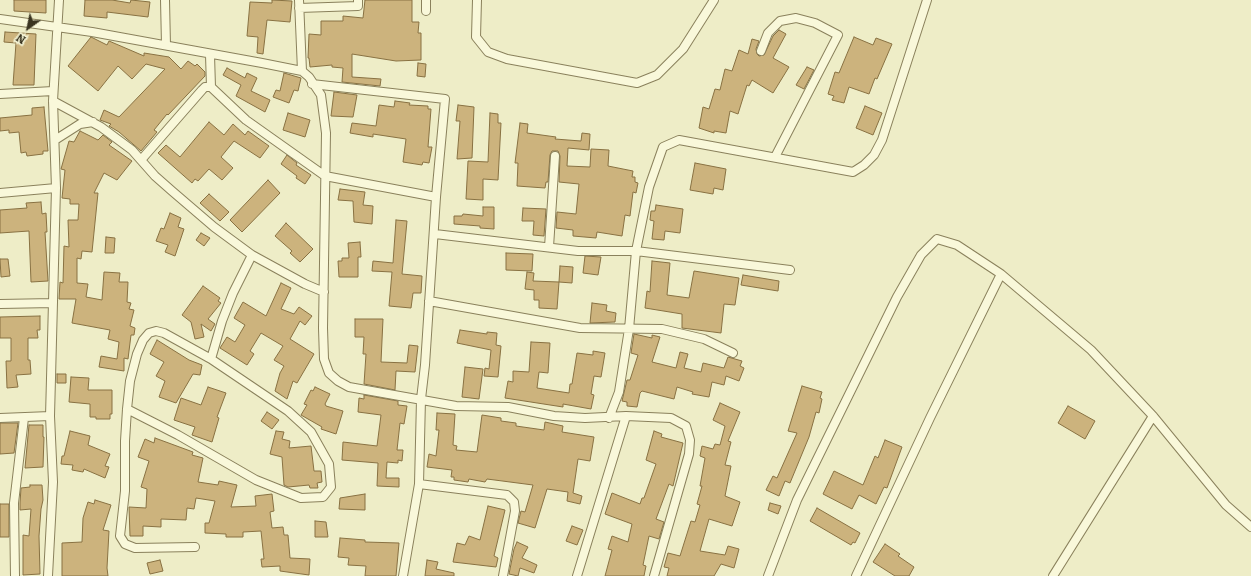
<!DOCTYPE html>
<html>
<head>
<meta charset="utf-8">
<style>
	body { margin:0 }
	#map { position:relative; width:1251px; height:576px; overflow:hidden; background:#eeedc7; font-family:Bitter,serif }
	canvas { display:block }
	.north { position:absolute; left:8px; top:8px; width:40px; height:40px; -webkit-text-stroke:3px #f5f5d6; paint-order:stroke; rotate:213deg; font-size:11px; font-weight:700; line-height:16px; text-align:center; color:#3a3420 }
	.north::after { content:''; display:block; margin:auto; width:14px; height:18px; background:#3a3420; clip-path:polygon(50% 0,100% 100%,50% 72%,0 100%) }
</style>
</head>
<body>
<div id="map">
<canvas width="1251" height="576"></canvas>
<div class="north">N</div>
</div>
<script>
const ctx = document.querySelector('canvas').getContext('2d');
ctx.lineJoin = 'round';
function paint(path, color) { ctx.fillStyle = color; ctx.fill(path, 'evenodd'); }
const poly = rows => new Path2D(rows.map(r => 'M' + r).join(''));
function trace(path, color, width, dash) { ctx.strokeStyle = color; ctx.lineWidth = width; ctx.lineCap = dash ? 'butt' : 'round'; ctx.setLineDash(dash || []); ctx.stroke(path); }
const building = poly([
	[14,0,46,0,46,13,14,11,14,0],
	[85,0,112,0,130,3,131,0,150,2,148,17,107,12,107,18,84,16,85,0],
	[272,0,292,1,290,22,267,20,263,54,257,53,258,37,247,36,250,2,272,3,272,0],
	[365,0,412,0,412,22,419,22,418,33,421,33,421,60,396,61,352,54,352,77,381,79,380,86,342,82,343,68,332,67,332,65,310,67,309,58,308,58,309,34,321,35,321,21,343,21,343,16,363,18,365,0],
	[779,30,786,34,773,58,789,67,773,93,752,80,749,86,747,85,738,114,730,111,726,133,714,131,714,133,699,128,703,107,709,109,715,89,720,90,725,69,732,71,739,50,748,54,752,39,759,41,756,49,757,54,759,56,764,55,773,36,779,30],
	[5,32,36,34,34,85,13,85,16,43,4,42,5,32],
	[91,37,107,45,109,41,144,56,144,53,169,57,181,69,188,61,195,66,197,64,205,72,205,76,168,115,167,114,154,130,157,132,141,151,119,132,109,126,111,124,100,120,104,110,119,117,165,69,146,64,132,79,118,66,98,91,68,66,91,37],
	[854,37,873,45,876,38,892,44,877,79,875,78,869,94,849,87,844,103,832,100,834,96,828,94,835,72,839,73,854,37],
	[418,63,426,64,425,77,417,76,418,63],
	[807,67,814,70,804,89,796,85,807,67],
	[227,68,245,78,247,73,257,78,251,91,270,100,265,112,236,96,241,85,223,75,227,68],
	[284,73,301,78,298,91,294,90,289,103,273,97,276,90,280,91,284,73],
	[334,92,357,95,353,117,331,116,334,92],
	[395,101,410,103,409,105,428,106,428,109,431,109,428,147,432,147,429,163,423,162,422,165,403,162,406,139,373,134,373,137,350,133,352,123,376,126,379,105,394,107,395,101],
	[458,105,474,107,472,158,457,159,460,121,456,121,458,105],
	[865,106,882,113,873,135,856,128,865,106],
	[44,107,48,151,43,151,43,154,27,156,26,152,21,153,19,132,9,133,9,130,0,131,0,118,32,115,32,108,44,107],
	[288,113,310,120,305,137,283,130,288,113],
	[490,113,498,114,498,123,501,123,498,180,483,179,483,200,466,199,468,161,488,162,490,113],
	[209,122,224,135,233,124,245,135,248,131,269,146,260,158,234,141,221,157,233,168,222,180,209,169,198,181,195,179,192,183,158,153,166,145,180,157,209,122],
	[520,123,528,124,527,133,556,137,555,139,581,141,582,133,590,134,589,150,568,148,567,166,590,167,591,149,609,150,608,166,633,171,632,177,635,177,635,182,638,183,636,193,633,192,630,216,625,215,622,236,597,232,596,238,573,236,573,230,556,228,557,212,576,214,579,184,559,182,560,156,558,151,552,151,550,155,548,182,546,182,545,188,517,186,518,163,515,163,520,123],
	[80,131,98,140,103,135,112,142,109,145,132,161,117,180,104,173,94,193,98,193,92,252,82,251,81,259,77,258,77,283,88,284,86,297,102,300,104,272,120,273,119,282,128,282,127,302,131,303,129,309,134,310,130,326,135,328,134,335,131,335,128,359,124,358,124,371,99,367,101,356,117,359,119,342,108,339,110,330,72,323,76,299,59,299,60,282,63,283,64,246,69,247,68,220,78,220,79,204,70,204,70,199,62,198,65,170,61,169,69,141,74,142,80,131],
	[287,155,297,163,296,165,311,175,305,184,296,178,297,176,281,164,287,155],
	[695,163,726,169,723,190,714,188,713,194,690,190,695,163],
	[268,180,280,193,242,232,230,220,268,180],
	[340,189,365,192,363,205,373,206,372,224,354,222,353,201,338,200,340,189],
	[209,194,229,212,220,221,200,203,209,194],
	[41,202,42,214,46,213,47,232,45,232,48,281,31,282,29,231,0,233,0,210,27,208,26,203,41,202],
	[656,205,683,209,680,233,665,231,664,240,652,239,654,221,650,220,651,211,655,211,656,205],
	[483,207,494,207,494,229,480,228,480,226,454,224,454,216,462,216,463,214,483,216,483,207],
	[523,208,546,209,544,236,533,235,534,221,522,221,523,208],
	[170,213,181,218,178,227,184,229,175,256,165,252,168,245,156,241,161,228,164,229,170,213],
	[396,220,407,221,402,274,422,276,421,293,413,293,411,308,389,306,392,272,372,271,373,261,393,263,396,220],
	[286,223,313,249,300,262,290,253,292,251,275,236,286,223],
	[201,233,210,238,204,246,196,240,201,233],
	[106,237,115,238,114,253,105,253,106,237],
	[360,242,361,257,358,257,358,277,339,277,338,261,342,261,342,258,349,258,348,243,360,242],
	[506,253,533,254,532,271,506,270,506,253],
	[585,256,601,257,598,275,583,273,585,256],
	[0,259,8,259,10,276,1,277,0,259],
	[652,261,670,263,667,295,689,298,694,271,739,278,735,305,724,304,721,333,682,328,682,314,645,308,647,291,650,292,652,261],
	[560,266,573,267,572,283,559,282,560,266],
	[527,272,534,273,533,281,559,282,557,309,539,308,539,300,534,300,534,290,525,289,527,272],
	[743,275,779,281,778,291,741,285,743,275],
	[281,283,291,288,281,309,294,314,299,307,312,316,305,325,300,321,290,339,314,354,297,383,293,381,287,399,275,391,280,373,284,366,274,360,283,346,261,333,250,351,254,354,247,365,220,348,227,337,235,342,245,325,234,318,243,302,266,316,281,283],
	[203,286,220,298,218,301,221,303,208,319,215,324,211,331,201,324,204,337,195,339,191,322,182,315,203,286],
	[592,303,607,305,606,311,616,313,615,322,590,323,592,303],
	[40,316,40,330,37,330,38,338,28,338,28,360,30,360,31,374,16,375,18,387,7,388,6,361,11,361,11,338,0,338,0,317,40,316],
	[355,319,383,319,381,362,407,363,409,345,418,346,415,372,396,371,395,390,364,384,366,354,363,354,364,337,355,337,355,319],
	[460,330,487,334,487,332,497,333,496,345,501,346,498,377,484,376,485,368,489,369,491,350,457,343,460,330],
	[634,334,652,338,652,335,660,337,652,362,676,368,680,352,688,354,684,368,701,372,703,363,724,368,728,357,742,361,740,366,744,368,739,381,726,376,724,385,712,382,709,397,692,394,693,392,677,387,674,399,642,391,640,393,637,407,627,406,627,402,622,401,627,380,630,380,638,355,631,353,634,334],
	[157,340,189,360,202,365,200,375,193,374,176,403,159,397,165,381,156,376,164,362,150,354,157,340],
	[531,342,550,343,548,373,539,372,537,388,569,393,570,384,572,384,577,353,593,355,593,351,605,353,601,377,594,376,591,394,594,395,591,409,563,404,563,407,505,398,508,381,513,382,513,371,529,372,531,342],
	[465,367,483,369,479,399,462,397,465,367],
	[57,374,66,374,66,383,57,383,57,374],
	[71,377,89,378,88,390,112,390,112,414,110,414,110,419,96,419,96,417,90,417,90,404,69,402,71,377],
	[802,386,822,392,820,398,822,399,819,413,816,412,809,437,790,483,785,481,779,496,766,490,773,476,777,478,797,433,788,431,802,386],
	[208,387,226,393,217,417,219,418,212,442,192,435,195,427,174,420,181,398,201,405,208,387],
	[315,387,330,394,325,404,326,406,343,411,336,434,321,429,322,427,301,415,307,405,304,404,311,390,313,391,315,387],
	[364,395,398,401,398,405,407,406,404,424,400,423,397,450,403,450,402,461,398,460,398,463,387,462,386,478,399,478,399,487,377,486,378,463,342,460,343,442,377,446,381,415,358,412,359,398,364,399,364,395],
	[720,403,740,412,728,441,731,442,725,465,731,466,725,496,740,502,732,526,709,519,700,551,725,555,728,546,739,549,734,568,721,564,714,576,667,576,669,568,664,567,668,553,680,556,691,521,695,522,700,505,697,504,702,486,700,486,705,458,700,456,702,446,713,449,715,444,720,445,725,426,713,420,720,403],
	[1068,406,1095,421,1085,439,1058,423,1068,406],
	[267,412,279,420,272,429,261,421,267,412],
	[437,413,455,414,453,445,457,446,456,450,477,452,482,415,501,418,501,421,516,423,516,426,544,430,545,422,563,426,562,432,594,437,590,461,578,459,573,493,582,496,580,504,567,501,568,492,547,489,535,528,518,523,521,511,525,512,533,485,487,479,485,482,469,479,468,482,454,480,454,477,451,477,452,470,427,467,429,454,436,456,439,430,436,430,437,413],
	[0,423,18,423,14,453,0,454,0,423],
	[29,425,43,425,43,437,44,437,43,467,25,468,29,425],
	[70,431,90,436,88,445,110,454,105,466,109,467,105,478,84,469,83,472,72,470,73,465,61,464,62,456,64,456,70,431],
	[276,431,284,432,282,439,290,441,289,448,311,446,314,471,321,471,322,482,317,483,318,488,310,488,309,485,288,487,284,485,282,457,270,454,276,431],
	[654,431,662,434,661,437,683,443,673,486,669,484,656,519,664,522,659,539,649,536,643,565,646,566,644,576,605,576,612,550,608,549,612,536,628,542,632,524,605,514,612,493,640,504,642,498,644,498,656,464,646,460,654,431],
	[155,438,193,452,192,455,203,458,198,482,218,485,219,481,237,485,231,507,256,506,255,496,272,494,274,511,270,512,272,528,283,527,284,535,288,535,290,558,310,559,309,575,280,571,280,566,262,567,261,559,264,559,261,531,243,532,243,537,226,537,226,534,205,533,205,523,209,523,215,501,196,498,194,509,187,508,186,520,161,519,161,527,143,526,143,536,130,536,129,507,146,508,147,489,141,487,149,461,138,457,145,439,154,443,155,438],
	[885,440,902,447,887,488,884,487,876,504,859,495,852,509,823,494,834,471,863,485,875,456,878,458,885,440],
	[30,485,42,485,43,500,41,509,39,536,40,574,23,575,23,535,29,536,31,509,20,510,20,503,21,488,30,487,30,485],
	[365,494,365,510,339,509,340,498,365,494],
	[95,500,111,505,103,530,109,531,107,568,108,576,62,576,62,543,82,542,83,518,88,502,94,504,95,500],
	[770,503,781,506,778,514,768,510,770,503],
	[0,504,9,504,9,537,0,537,0,504],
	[488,506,505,510,494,556,498,558,496,567,453,562,457,543,465,545,469,536,480,540,488,506],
	[817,508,860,533,855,543,853,542,851,545,810,521,817,508],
	[315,521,326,522,328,537,315,537,315,521],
	[572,526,583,530,577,545,566,541,572,526],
	[340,538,365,540,365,542,399,543,396,576,365,576,366,566,348,565,349,558,338,557,340,538],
	[517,542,528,547,522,558,537,565,534,573,520,568,518,576,509,574,514,549,517,542],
	[885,544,900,554,898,556,914,567,909,576,895,576,873,562,885,544],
	[160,560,163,571,150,574,147,563,160,560],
	[427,560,438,562,436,569,454,573,454,576,425,576,427,560]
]);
const street = poly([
	[165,0,166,45],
	[299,0,302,71],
	[426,0,426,11],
	[477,0,476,37,488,52,507,59,637,83,657,75,683,49,714,0],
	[299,8,358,6,358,0],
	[0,19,92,32,262,63,302,71,309,77,321,95,326,133,323,328,324,359,329,373,338,381,349,387,456,406,508,407,554,416,585,418,626,416,671,418,686,426,690,440,689,454,654,576],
	[761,51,768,33,780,21,796,18,815,23,838,35,775,157],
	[210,55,211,87],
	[312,84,445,99,436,197,425,365,421,399,419,484,403,576],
	[0,94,53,91],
	[53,101,101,127,132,150,155,176,172,191,214,227,252,255,305,284,324,292],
	[55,140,80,124,93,122],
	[141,160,202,90,205,87,211,87,246,120,325,176,436,197],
	[0,193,56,188],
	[435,234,578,251,636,251,790,270],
	[549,247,555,156],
	[429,301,580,328,662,329,704,339,733,353],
	[0,304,53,303],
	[211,359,222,321,233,293,252,255],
	[127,409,178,435,256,480,301,498,323,497,331,487,329,464,311,432,288,411,211,359,164,333,156,331,149,333,143,340,137,354,130,381,127,409,125,441,125,491,120,536,125,544,135,548,195,547],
	[0,418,50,416],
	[609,418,619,392,629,329,636,251,649,187,663,147,679,140,853,172,864,165,874,155,882,140,927,0],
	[419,484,507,495,514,502,515,511,503,576],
	[15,576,14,503,24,418],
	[48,576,53,482,50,416,56,188,53,101,59,0],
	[577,576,626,416],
	[768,576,797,500,897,297,921,255,937,239,957,245,1001,274,1091,350,1153,416,1226,505,1251,527],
	[856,576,930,418,1001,274],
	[1053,576,1153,416]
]);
paint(building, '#ccb37d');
trace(building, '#887142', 1);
trace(street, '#8a815c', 10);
trace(street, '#f9f8da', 8);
</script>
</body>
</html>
